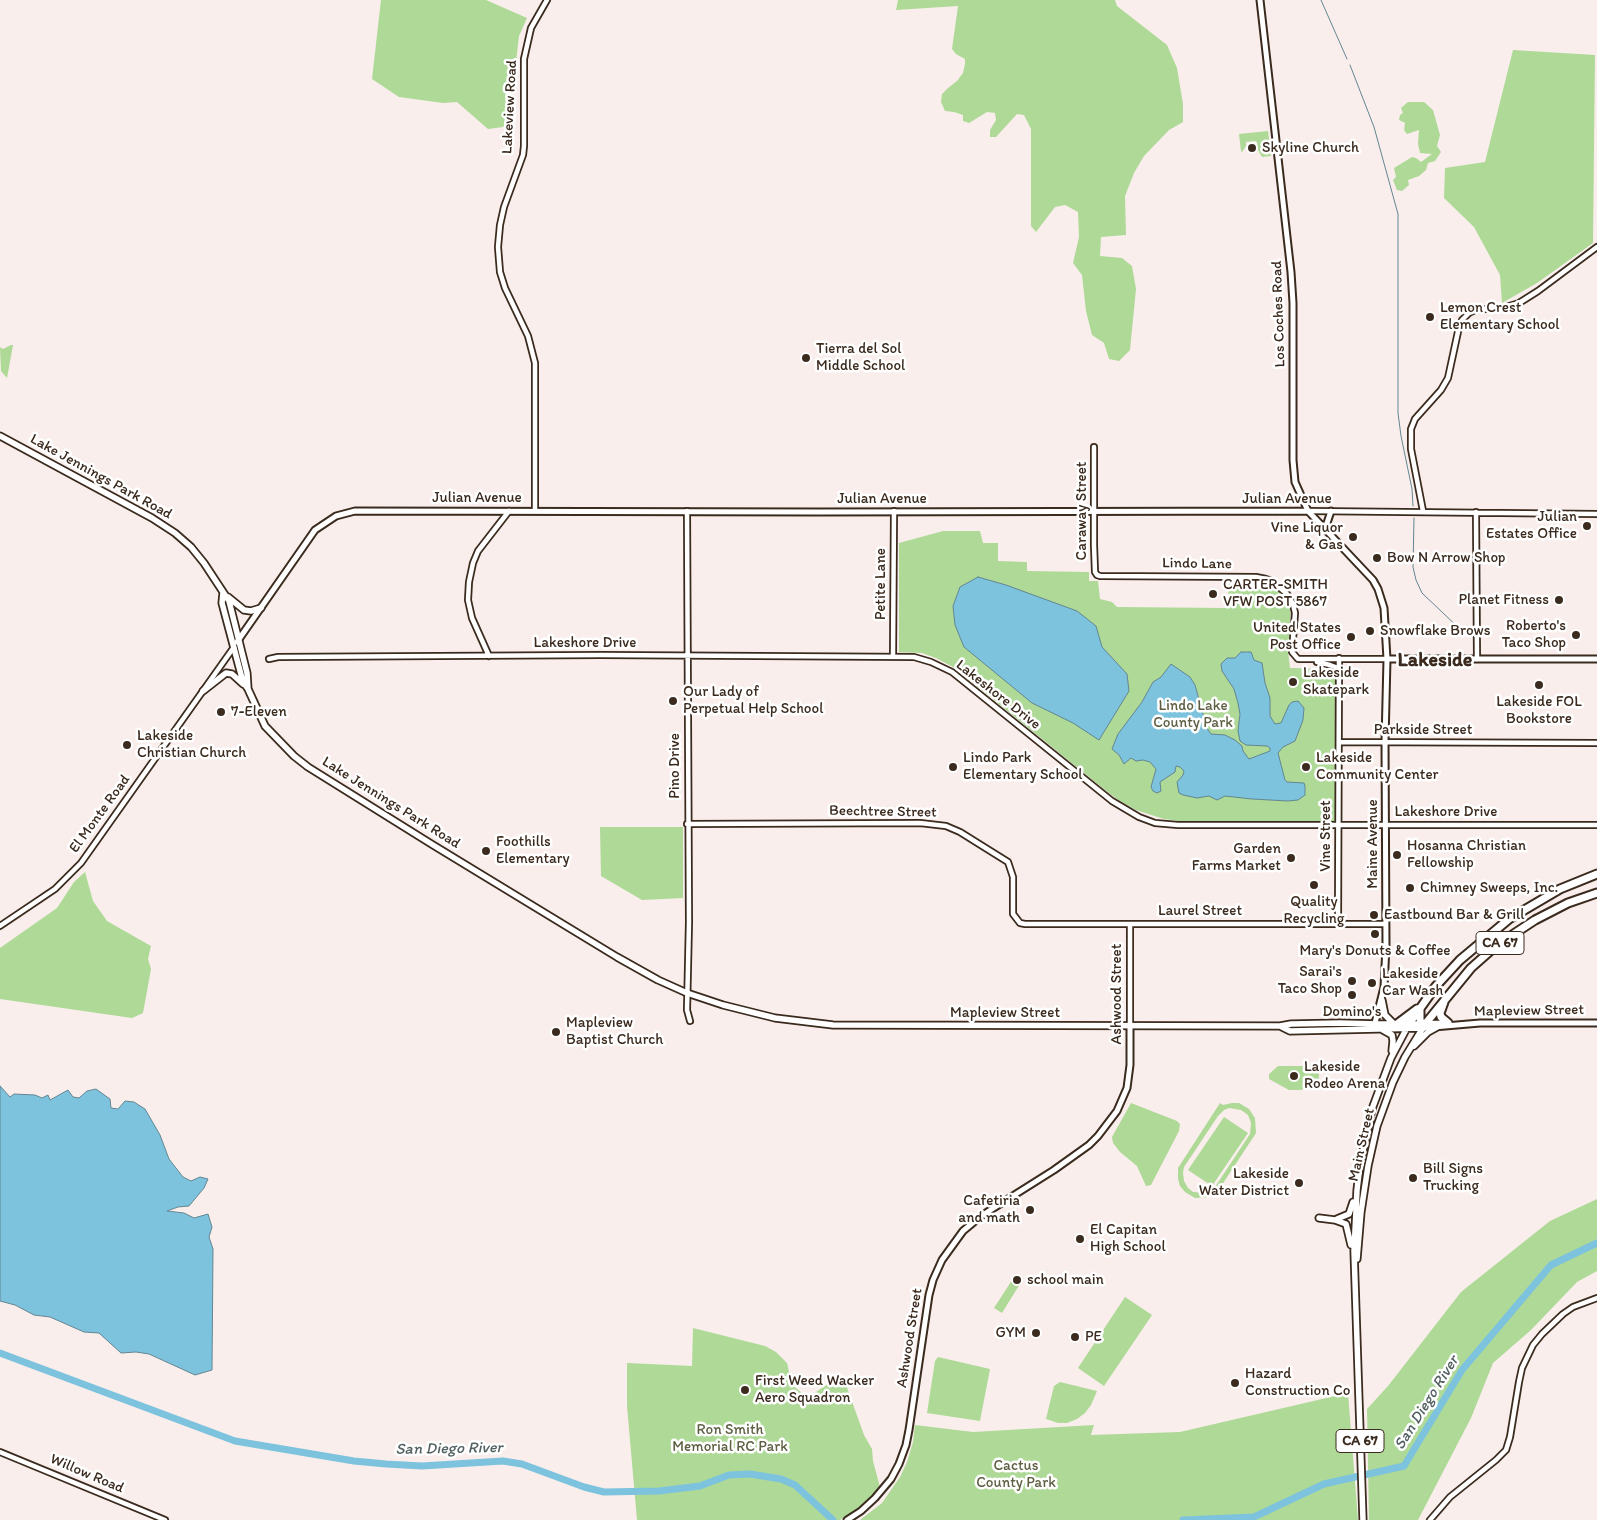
<!DOCTYPE html>
<html>
<head>
<meta charset="utf-8">
<style>
	body { margin:0 }
	canvas { display:block; background:#f9eeeb }
</style>
</head>
<body>
<canvas width="1597" height="1520"></canvas>
<script>
const ctx = document.querySelector('canvas').getContext('2d');
ctx.lineJoin = 'round';
function paint(path, color) { ctx.fillStyle = color; ctx.fill(path, 'evenodd'); }
const poly = rows => new Path2D(rows.map(r => 'M' + r).join(''));
function trace(path, color, width, dash) { ctx.strokeStyle = color; ctx.lineWidth = width; ctx.lineCap = dash ? 'butt' : 'round'; ctx.setLineDash(dash || []); ctx.stroke(path); }
function write(font, color, halo, rows, align = 'center') {
  ctx.font = font + ' Itim,sans-serif'; ctx.lineWidth = 5; ctx.setLineDash([]); ctx.textBaseline = 'middle'; ctx.strokeStyle = halo; ctx.fillStyle = color; for (const [text, x, y, turn = 0] of rows) {
    ctx.save(); ctx.translate(x, y); ctx.rotate((+turn || 0) * Math.PI / 180); ctx.textAlign = isNaN(turn) ? turn : align; if (halo) ctx.strokeText(text, 0, 0); ctx.fillText(text, 0, 0); ctx.restore();
  }
}
const green = poly([
	[381,0,486,0,527,18,519,36,515,70,505,96,509,123,503,127,488,129,457,102,443,103,399,97,372,79],
	[898,0,1115,0,1117,6,1167,45,1177,68,1183,104,1183,122,1169,130,1144,156,1134,173,1125,196,1126,235,1101,237,1100,256,1122,258,1132,266,1136,289,1130,350,1119,361,1109,359,1104,343,1092,335,1086,311,1082,275,1073,263,1079,237,1078,212,1065,205,1055,207,1036,232,1031,226,1031,129,1024,115,1017,114,996,137,990,137,990,130,996,120,995,113,987,112,969,123,963,121,963,115,954,112,945,111,941,102,942,94,948,88,957,81,963,73,965,64,965,59,956,54,952,49,958,6,896,10],
	[1513,50,1595,55,1593,243,1537,283,1502,303,1500,275,1474,227,1444,198,1445,168,1485,162],
	[1408,102,1424,102,1433,110,1440,135,1437,146,1441,152,1435,161,1428,163,1426,170,1419,176,1408,180,1409,185,1402,191,1397,190,1393,180,1396,177,1394,168,1412,157,1416,158,1421,162,1432,154,1420,153,1418,144,1419,130,1407,134,1404,130,1405,123,1399,120,1400,115,1403,113,1401,108],
	[1268,131,1271,156,1262,157,1258,150,1257,142,1255,141,1246,142,1246,146,1242,152,1241,151,1239,134],
	[11,345,13,345,7,378,1,371,0,347,3,349],
	[943,531,980,531,983,543,998,543,998,561,1027,562,1027,571,1089,572,1089,581,1098,581,1100,599,1112,602,1117,607,1226,608,1228,602,1229,579,1255,579,1263,580,1271,584,1286,599,1291,608,1288,651,1290,668,1336,669,1335,821,1179,821,1164,819,1136,810,1121,802,1105,790,953,667,936,658,922,653,899,652,899,543],
	[600,827,683,827,683,898,642,900,601,876],
	[85,872,93,901,107,921,151,946,148,959,151,969,143,1013,132,1018,0,999,0,948,57,908,74,882],
	[1278,1066,1311,1066,1319,1074,1319,1079,1315,1084,1301,1090,1289,1090,1269,1079,1269,1074],
	[1131,1103,1177,1121,1180,1124,1179,1131,1151,1185,1146,1186,1137,1166,1120,1152,1113,1143,1112,1137],
	[1220,1103,1223,1105,1232,1103,1239,1103,1249,1109,1255,1118,1256,1133,1218,1191,1209,1197,1195,1198,1185,1192,1180,1186,1178,1179,1178,1168],
	[1229,1108,1241,1110,1248,1115,1251,1123,1250,1134,1215,1187,1205,1193,1193,1192,1188,1188,1184,1181,1183,1173,1184,1167,1218,1116,1224,1110],
	[1224,1117,1248,1133,1212,1186,1188,1170],
	[1597,1199,1597,1271,1577,1282,1531,1330,1493,1363,1471,1418,1418,1520,1369,1520,1367,1409,1388,1386,1461,1292,1550,1221],
	[1016,1274,1023,1279,1002,1313,994,1308],
	[1125,1297,1152,1315,1104,1386,1078,1368],
	[693,1328,765,1346,776,1352,787,1363,792,1385,806,1396,810,1396,831,1382,842,1380,845,1382,864,1435,872,1449,873,1461,880,1487,872,1497,859,1508,840,1520,637,1520,627,1406,627,1363,692,1366],
	[938,1357,990,1369,980,1421,927,1413,935,1361],
	[1060,1382,1097,1391,1091,1405,1085,1413,1077,1419,1067,1423,1058,1423,1046,1419,1054,1386],
	[1348,1393,1358,1520,860,1520,882,1503,900,1477,907,1462,913,1442,915,1425,973,1432,1094,1425,1091,1435,1180,1432]
]);
const water = poly([
	[978,577,1006,585,1077,611,1096,626,1102,647,1127,674,1129,691,1099,740,1073,723,1032,703,964,647,955,625,953,606,960,587,978,577],
	[1241,652,1251,652,1254,660,1262,663,1265,683,1270,698,1270,716,1275,724,1281,723,1289,705,1292,702,1298,701,1304,708,1303,720,1295,741,1283,747,1278,753,1285,780,1287,782,1304,783,1305,786,1305,795,1298,800,1288,801,1252,799,1225,796,1217,800,1209,796,1197,798,1183,795,1179,793,1177,782,1183,775,1184,771,1180,767,1176,766,1175,772,1160,782,1161,791,1157,793,1153,791,1151,787,1156,769,1150,762,1143,760,1136,761,1131,758,1124,764,1119,755,1112,749,1118,734,1142,702,1153,682,1161,677,1171,664,1190,677,1195,685,1207,728,1211,734,1225,735,1235,740,1242,746,1243,751,1249,759,1270,751,1270,748,1267,746,1246,745,1240,741,1238,731,1240,714,1238,703,1234,689,1222,671,1221,664,1227,658,1235,658,1241,652],
	[0,1086,10,1097,14,1094,35,1095,42,1098,48,1095,50,1100,68,1090,73,1097,79,1098,87,1091,96,1089,110,1099,111,1108,118,1109,125,1101,134,1102,145,1109,160,1135,169,1159,183,1177,191,1181,200,1177,208,1179,204,1188,189,1206,178,1207,167,1211,184,1213,194,1218,208,1214,212,1227,209,1237,213,1249,212,1370,195,1375,149,1354,136,1352,121,1353,99,1333,84,1332,50,1317,34,1315,15,1305,0,1301,0,1086]
]);
const stream = poly([
	[1321,0,1347,59],
	[1350,65,1374,127,1398,214,1398,413,1401,436,1412,489,1413,506],
	[1414,518,1413,567,1416,580,1422,593,1463,632]
]);
const river = poly([
	[0,1353,235,1441,354,1461,386,1464,422,1466,503,1461,522,1464,584,1487,604,1492,659,1491,700,1486,729,1475,750,1474,781,1479,795,1485,833,1520],
	[1183,1520,1254,1517,1324,1484,1404,1466,1462,1370,1551,1265,1597,1243]
]);
const tertiary = poly([
	[1094,447,1094,545,1095,572,1097,575,1100,576,1256,577,1266,579,1272,581,1287,594,1293,604,1295,613,1292,652,1298,659,1387,659],
	[535,510,535,363,528,336,505,288,500,272,498,247,500,225,504,207,523,155,524,146,524,59,531,28,547,0],
	[687,511,689,922,687,1010,690,1021],
	[1308,511,1597,514],
	[1423,511,1411,449,1411,429,1415,419,1441,390,1448,378,1459,327,1462,320,1469,313,1475,310,1506,307,1519,303,1538,291,1597,247],
	[1476,512,1477,659],
	[489,656,472,618,468,600,469,582,473,563,478,551,509,511],
	[893,656,894,511],
	[269,659,278,657,601,655,914,657,931,662,952,672,1112,801,1139,817,1155,823,1178,825,1597,825],
	[1317,662,1330,665,1338,668,1339,670],
	[1339,742,1597,743],
	[687,824,920,823,946,826,960,832,1008,862,1013,877,1013,914,1020,923,1025,924,1385,924],
	[1338,924,1339,658],
	[0,926,55,889,81,863,234,647],
	[1130,1026,1130,924],
	[0,1452,165,1520],
	[1430,1520,1450,1497,1496,1460,1506,1450,1510,1437,1519,1382,1522,1368,1533,1345,1542,1334,1563,1314,1573,1307,1597,1298]
]);
const secondary = poly([
	[1260,0,1291,272,1293,303,1293,460,1295,482,1308,511,1373,580,1378,589,1384,608,1387,659,1385,742,1386,946,1384,987,1374,1027],
	[1329,531,1327,523,1331,511],
	[237,642,315,530,336,516,355,511,818,512,1308,511],
	[1387,659,1597,659],
	[1409,1024,1446,1023],
	[1422,1028,1480,1023,1597,1023],
	[847,1520,861,1511,875,1498,891,1479,899,1464,906,1445,909,1430,929,1295,933,1280,942,1260,963,1231,981,1216,1054,1170,1089,1145,1098,1136,1117,1111,1127,1088,1130,1065,1130,1026]
]);
const primary = poly([
	[0,436,152,518,175,533,191,547,204,563,229,601,247,673,248,689],
	[223,593,222,603,243,682,248,689,265,726,294,756,308,767,433,845,617,957,658,980,687,993,723,1005,775,1018,833,1025,1280,1026,1291,1024,1340,1023,1379,1024,1409,1024],
	[228,597,244,610,251,611,261,608],
	[203,691,226,673,232,674,243,684],
	[1382,1000,1385,1015,1394,1024],
	[1280,1026,1290,1031,1422,1028],
	[1383,1030,1392,1035,1393,1041,1392,1051],
	[1414,1046,1428,1032,1437,1027],
	[1319,1218,1335,1220,1346,1224,1351,1245],
	[1337,1219,1349,1214,1353,1202],
	[1357,1259,1361,1212,1368,1166,1377,1126,1393,1082,1405,1057,1424,1026],
	[1363,1520,1354,1251,1357,1190,1360,1165,1372,1109,1391,1058,1409,1024]
]);
const motorway = poly([
	[1444,1002,1440,1013,1441,1017,1448,1023],
	[1420,1008,1420,1019,1422,1028],
	[1426,1023,1471,968,1497,945,1535,920,1568,903,1597,893],
	[1397,1024,1417,1009],
	[1409,1024,1436,986,1460,960,1509,919,1560,889,1597,874]
]);
const markers = [
	[1252,148,5,"#3b2a1e"],
	[1430,317,5,"#3b2a1e"],
	[806,358,5,"#3b2a1e"],
	[1587,526,5,"#3b2a1e"],
	[1353,537,5,"#3b2a1e"],
	[1377,558,5,"#3b2a1e"],
	[1213,594,5,"#3b2a1e"],
	[1559,600,5,"#3b2a1e"],
	[1370,631,5,"#3b2a1e"],
	[1576,635,5,"#3b2a1e"],
	[1351,637,5,"#3b2a1e"],
	[1293,682,5,"#3b2a1e"],
	[1539,685,5,"#3b2a1e"],
	[673,701,5,"#3b2a1e"],
	[221,712,5,"#3b2a1e"],
	[127,745,5,"#3b2a1e"],
	[953,767,5,"#3b2a1e"],
	[1306,767,5,"#3b2a1e"],
	[486,851,5,"#3b2a1e"],
	[1397,855,5,"#3b2a1e"],
	[1291,858,5,"#3b2a1e"],
	[1314,885,5,"#3b2a1e"],
	[1410,888,5,"#3b2a1e"],
	[1374,915,5,"#3b2a1e"],
	[1375,934,5,"#3b2a1e"],
	[1352,981,5,"#3b2a1e"],
	[1372,983,5,"#3b2a1e"],
	[1352,995,5,"#3b2a1e"],
	[556,1032,5,"#3b2a1e"],
	[1294,1076,5,"#3b2a1e"],
	[1413,1178,5,"#3b2a1e"],
	[1299,1183,5,"#3b2a1e"],
	[1030,1210,5,"#3b2a1e"],
	[1080,1239,5,"#3b2a1e"],
	[1017,1280,5,"#3b2a1e"],
	[1036,1333,5,"#3b2a1e"],
	[1075,1337,5,"#3b2a1e"],
	[1235,1383,5,"#3b2a1e"],
	[745,1390,5,"#3b2a1e"]
];
const shields = [
	[1500,943,48],
	[1360,1441,48]
];
const shieldNames = [
	["CA 67",1500,943],
	["CA 67",1360,1441]
];
const streetNames = [
	["Lakeview Road",510,107,-87],
	["Los Coches Road",1279,314,-92],
	["Lake Jennings Park Road",101,477,29],
	["Julian Avenue",477,498],
	["Julian Avenue",882,499],
	["Julian Avenue",1287,499],
	["Caraway Street",1082,511,-90],
	["Lindo Lane",1197,564,1],
	["Petite Lane",881,584,-90],
	["Lakeshore Drive",585,643],
	["Lakeshore Drive",998,695,38],
	["Parkside Street",1423,730],
	["Pino Drive",675,766,-90],
	["Lake Jennings Park Road",391,803,32],
	["Beechtree Street",883,812,1],
	["Lakeshore Drive",1446,812],
	["El Monte Road",100,814,-54],
	["Vine Street",1326,836,-90],
	["Maine Avenue",1373,844,-90],
	["Laurel Street",1200,911],
	["Ashwood Street",1117,994,-90],
	["Mapleview Street",1529,1011,-1],
	["Mapleview Street",1005,1013],
	["Main Street",1362,1145,-77],
	["Ashwood Street",910,1338,-81],
	["Willow Road",87,1474,23]
];
const poiNames = [
	["Skyline Church",1262,148],
	["Lemon Crest",1440,308],
	["Elementary School",1440,325],
	["Tierra del Sol",816,349],
	["Middle School",816,366],
	["Julian",1577,517,"right"],
	["Estates Office",1577,534,"right"],
	["Vine Liquor",1343,528,"right"],
	["& Gas",1343,545,"right"],
	["Bow N Arrow Shop",1387,558],
	["CARTER-SMITH",1223,585],
	["VFW POST 5867",1223,602],
	["Planet Fitness",1549,600,"right"],
	["Roberto's",1566,626,"right"],
	["Taco Shop",1566,643,"right"],
	["United States",1341,628,"right"],
	["Post Office",1341,645,"right"],
	["Snowflake Brows",1380,631],
	["Lakeside",1303,673],
	["Skatepark",1303,690],
	["Our Lady of",683,692],
	["Perpetual Help School",683,709],
	["Lakeside FOL",1539,702,"center"],
	["Bookstore",1539,719,"center"],
	["7-Eleven",231,712],
	["Lakeside",137,736],
	["Christian Church",137,753],
	["Lindo Park",963,758],
	["Elementary School",963,775],
	["Lakeside",1316,758],
	["Community Center",1316,775],
	["Foothills",496,842],
	["Elementary",496,859],
	["Hosanna Christian",1407,846],
	["Fellowship",1407,863],
	["Garden",1281,849,"right"],
	["Farms Market",1281,866,"right"],
	["Chimney Sweeps, Inc.",1420,888],
	["Quality",1314,902,"center"],
	["Recycling",1314,919,"center"],
	["Eastbound Bar & Grill",1384,915],
	["Mary's Donuts & Coffee",1375,951,"center"],
	["Sarai's",1342,972,"right"],
	["Taco Shop",1342,989,"right"],
	["Lakeside",1382,974],
	["Car Wash",1382,991],
	["Domino's",1352,1012,"center"],
	["Mapleview",566,1023],
	["Baptist Church",566,1040],
	["Lakeside",1304,1067],
	["Rodeo Arena",1304,1084],
	["Bill Signs",1423,1169],
	["Trucking",1423,1186],
	["Lakeside",1289,1174,"right"],
	["Water District",1289,1191,"right"],
	["Cafetiria",1020,1201,"right"],
	["and math",1020,1218,"right"],
	["El Capitan",1090,1230],
	["High School",1090,1247],
	["school main",1027,1280],
	["GYM",1026,1333,"right"],
	["PE",1085,1337],
	["Hazard",1245,1374],
	["Construction Co",1245,1391],
	["First Weed Wacker",755,1381],
	["Aero Squadron",755,1398]
];
const parkNames = [
	["Lindo Lake",1193,706],
	["County Park",1193,723],
	["Ron Smith",730,1430],
	["Memorial RC Park",730,1447],
	["Cactus",1016,1466],
	["County Park",1016,1483]
];
const waterNames = [
	["San Diego River",1427,1403,-58],
	["San Diego River",449,1449,-1]
];
const districtNames = [
	["Lakeside",1435,661]
];
paint(green, '#aed997');
paint(water, '#7dc3de');
trace(water, '#638691', 1);
trace(stream, '#638691', 1);
trace(river, '#7dc3de', 7);
trace(tertiary, '#3b2a1e', 8);
trace(secondary, '#3b2a1e', 9);
trace(primary, '#3b2a1e', 9);
trace(motorway, '#3b2a1e', 11);
trace(tertiary, '#fff', 4.5);
trace(secondary, '#fff', 5);
trace(primary, '#fff', 5.5);
trace(motorway, '#fff', 7);
for (const [x, y, r, color] of markers) { const dot = new Path2D(); dot.arc(x, y, r, 0, 2 * Math.PI); ctx.fillStyle = color; ctx.fill(dot); trace(dot, '#fff', 2); }
for (const [x, y, w] of shields) { const box = new Path2D(); box.roundRect(x - w / 2, y - 11.5, w, 23, 4); ctx.fillStyle = '#fff'; ctx.fill(box); trace(box, '#3b2a1e', 1); }
write('bold 14px', '#3b2a1e', null, shieldNames);
write('15px', '#3b2a1e', '#fff', streetNames);
write('15px', '#3b2a1e', '#fff', poiNames, 'left');
write('15px', '#5e5f42', '#fff', parkNames);
write('italic 16px', '#526061', '#fff', waterNames);
write('bold 20px', '#3b2a1e', '#fff', districtNames);
</script>
</body>
</html>
